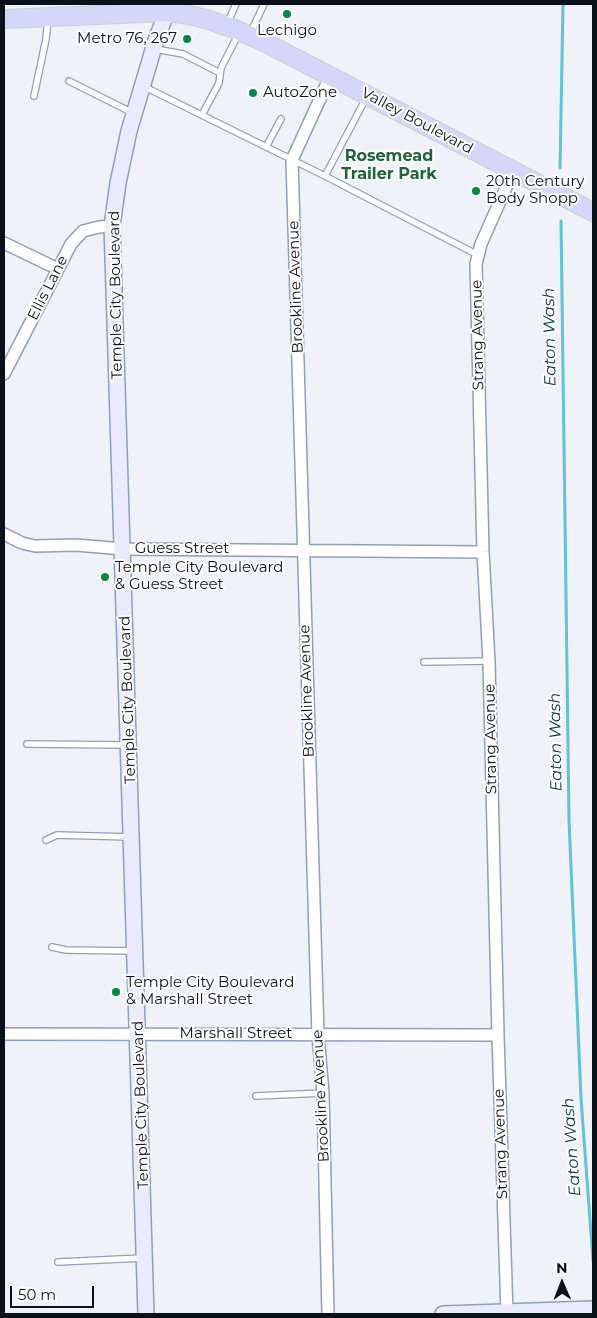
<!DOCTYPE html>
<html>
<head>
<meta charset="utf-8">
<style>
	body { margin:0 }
	#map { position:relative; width:597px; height:1318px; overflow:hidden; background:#eff3f9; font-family:Montserrat,sans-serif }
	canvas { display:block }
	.frame { position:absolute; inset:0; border:5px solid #0b111a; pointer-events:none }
	.north { position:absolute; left:537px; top:1258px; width:50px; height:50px; -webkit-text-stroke:4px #fff; paint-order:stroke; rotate:359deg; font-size:14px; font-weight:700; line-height:20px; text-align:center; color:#0b111a }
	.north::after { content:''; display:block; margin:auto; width:18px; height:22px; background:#0b111a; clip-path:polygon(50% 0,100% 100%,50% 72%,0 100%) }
	.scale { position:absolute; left:10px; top:1286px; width:84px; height:22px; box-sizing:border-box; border:2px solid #0b111a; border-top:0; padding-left:6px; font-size:15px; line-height:18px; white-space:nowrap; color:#0b111a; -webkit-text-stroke:4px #fff; paint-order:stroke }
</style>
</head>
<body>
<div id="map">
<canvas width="597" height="1318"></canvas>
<div class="frame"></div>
<div class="north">N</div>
<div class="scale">50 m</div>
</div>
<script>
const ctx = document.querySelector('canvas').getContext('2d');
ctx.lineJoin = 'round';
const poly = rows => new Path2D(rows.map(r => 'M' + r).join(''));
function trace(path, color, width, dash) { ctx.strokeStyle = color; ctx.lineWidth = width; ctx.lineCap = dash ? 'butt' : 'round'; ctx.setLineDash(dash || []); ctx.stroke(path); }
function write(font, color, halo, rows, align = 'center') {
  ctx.font = font + ' Montserrat,sans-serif'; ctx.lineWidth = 4; ctx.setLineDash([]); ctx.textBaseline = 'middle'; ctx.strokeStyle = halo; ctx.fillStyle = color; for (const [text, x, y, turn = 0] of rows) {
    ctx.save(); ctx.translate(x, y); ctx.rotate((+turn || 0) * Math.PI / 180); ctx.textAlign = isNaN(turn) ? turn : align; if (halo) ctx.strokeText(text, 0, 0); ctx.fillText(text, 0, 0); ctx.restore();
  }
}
const stream = poly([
	[560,168,563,4],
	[561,221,569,820,581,1098,593,1261]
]);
const service = poly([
	[227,24,236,4],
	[250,34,264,4],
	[155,49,183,54,220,73],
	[69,81,133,113],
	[143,86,325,176,478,255],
	[34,96,46,39,48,19],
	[202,115,219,83,221,68,239,33],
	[266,147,281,119],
	[325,176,366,98],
	[424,662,489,661],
	[27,744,128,745],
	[46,840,57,835,130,837],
	[52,947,66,950,134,951],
	[256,1096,323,1093],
	[58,1262,143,1258]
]);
const minor = poly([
	[4,243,58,269],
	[4,374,71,244,83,231,99,227,112,226],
	[4,534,22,543,35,546,76,545,123,549,483,552],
	[4,1034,498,1035],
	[328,1314,323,1093,318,1035,292,160,330,77],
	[507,1314,498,1035,489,661,483,552,476,264,481,244,513,172]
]);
const secondary = poly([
	[146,1314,112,226,118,183,129,131,156,40,170,4],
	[443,1314,593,1309]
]);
const primary = poly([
	[4,19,167,12,190,15,209,20,237,30,264,42,593,212]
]);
const markers = [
	[287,14,5,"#058641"],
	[187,39,5,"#058641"],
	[253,93,5,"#058641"],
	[476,191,5,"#058641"],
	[105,577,5,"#058641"],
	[116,992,5,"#058641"]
];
const poiNames = [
	["Lechigo",287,31,"center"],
	["Metro 76, 267",177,39,"right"],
	["AutoZone",263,93],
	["20th Century",486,182],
	["Body Shopp",486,199],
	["Temple City Boulevard",115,568],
	["& Guess Street",115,585],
	["Temple City Boulevard",126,983],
	["& Marshall Street",126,1000]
];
const streetNames = [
	["Valley Boulevard",417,121,28],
	["Brookline Avenue",296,287,-92],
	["Ellis Lane",48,288,-63],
	["Temple City Boulevard",116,295,-91],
	["Strang Avenue",478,335,-91],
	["Guess Street",182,549],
	["Brookline Avenue",307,691,-92],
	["Temple City Boulevard",128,700,-92],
	["Strang Avenue",491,739,-91],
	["Marshall Street",236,1034],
	["Brookline Avenue",321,1096,-93],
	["Temple City Boulevard",141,1105,-92],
	["Strang Avenue",501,1144,-92]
];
const neighbourhoodNames = [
	["Rosemead",389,156],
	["Trailer Park",389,174]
];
const waterNames = [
	["Eaton Wash",550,337,-91],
	["Eaton Wash",556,742,-91],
	["Eaton Wash",572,1147,-94]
];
trace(stream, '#62c1d9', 3);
trace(service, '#8e9fbb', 8);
trace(minor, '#8e9fbb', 14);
trace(secondary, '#8e9fbb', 18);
trace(primary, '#cecfd1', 20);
trace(service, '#fff', 5.5);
trace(minor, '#fff', 11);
trace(secondary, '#eaebfd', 15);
trace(primary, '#d5d7fa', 18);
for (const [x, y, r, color] of markers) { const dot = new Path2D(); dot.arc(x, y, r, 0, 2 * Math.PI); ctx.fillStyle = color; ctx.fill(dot); trace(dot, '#fff', 2); }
write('15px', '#0b111a', '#fff', poiNames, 'left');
write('15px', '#0b111a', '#fff', streetNames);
write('bold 16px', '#1e6336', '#fff', neighbourhoodNames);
write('italic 16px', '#073540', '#fff', waterNames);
</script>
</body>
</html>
